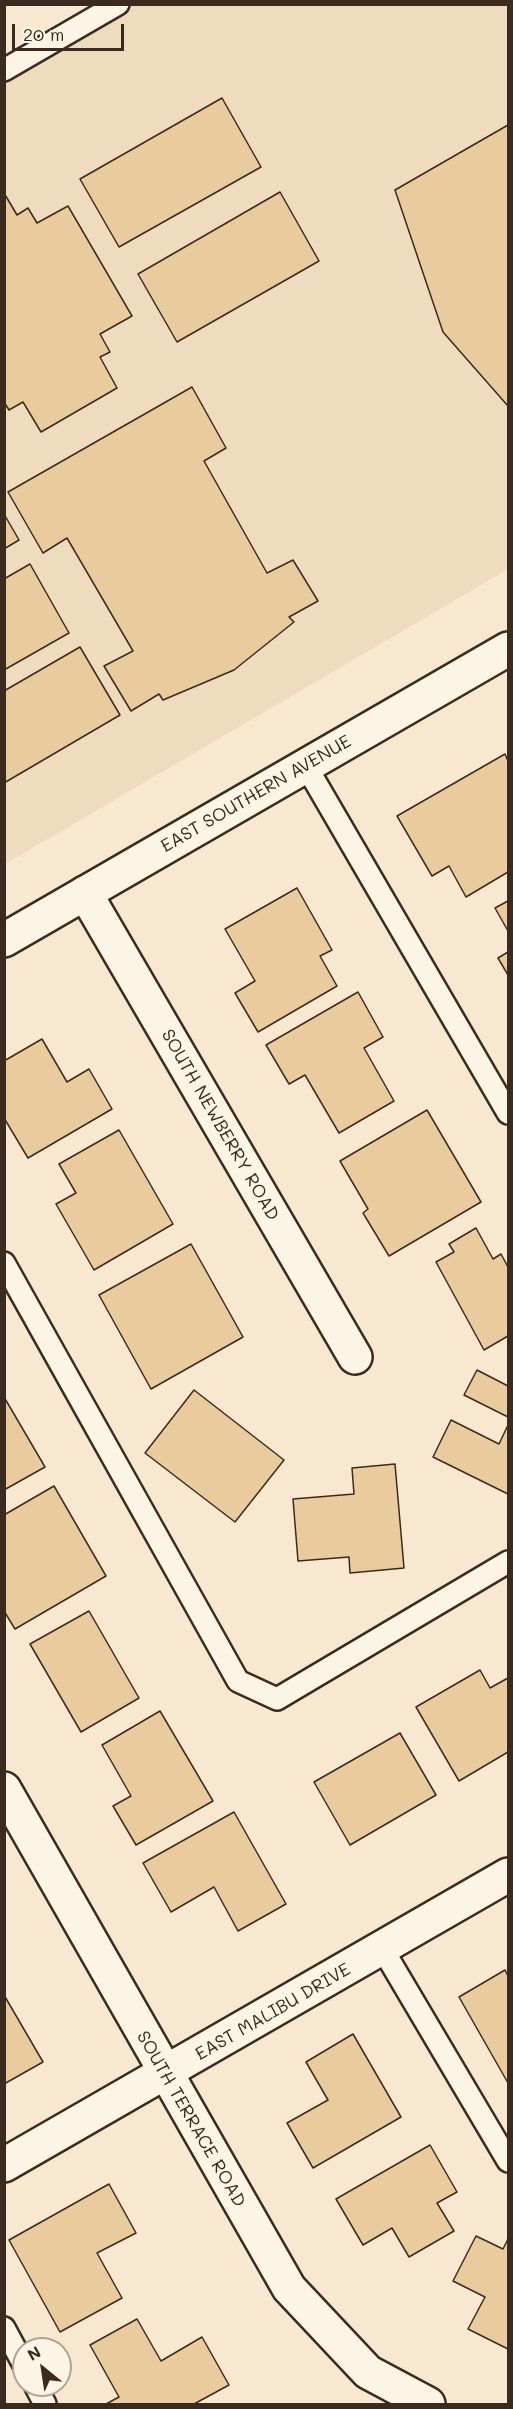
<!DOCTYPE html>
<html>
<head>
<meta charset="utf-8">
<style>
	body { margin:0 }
	#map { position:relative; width:513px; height:2409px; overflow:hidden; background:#f7e8cf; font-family:Mali,sans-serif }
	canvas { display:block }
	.frame { position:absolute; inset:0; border:6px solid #3b2a1e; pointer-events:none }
	.north { position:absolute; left:12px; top:2337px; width:60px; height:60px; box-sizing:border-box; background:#fcf5e5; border:2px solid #afa495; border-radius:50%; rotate:330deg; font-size:16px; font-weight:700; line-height:24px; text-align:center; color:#3b2a1e }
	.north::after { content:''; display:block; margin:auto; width:21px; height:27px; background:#3b2a1e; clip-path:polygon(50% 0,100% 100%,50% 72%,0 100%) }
	.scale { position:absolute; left:12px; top:24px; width:112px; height:27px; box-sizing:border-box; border:3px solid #3b2a1e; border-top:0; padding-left:8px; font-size:18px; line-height:21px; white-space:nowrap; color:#3b2a1e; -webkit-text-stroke:4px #fcf5e5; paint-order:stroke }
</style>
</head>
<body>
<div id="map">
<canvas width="513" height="2409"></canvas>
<div class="frame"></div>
<div class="north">N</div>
<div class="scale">20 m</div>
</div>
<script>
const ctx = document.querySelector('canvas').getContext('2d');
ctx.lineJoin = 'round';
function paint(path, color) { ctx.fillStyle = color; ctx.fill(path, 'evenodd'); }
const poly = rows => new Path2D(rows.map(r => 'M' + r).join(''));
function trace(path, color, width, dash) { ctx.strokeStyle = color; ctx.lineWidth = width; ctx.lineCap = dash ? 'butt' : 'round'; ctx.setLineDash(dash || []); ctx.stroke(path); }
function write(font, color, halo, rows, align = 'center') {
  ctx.font = font + ' Mali,sans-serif'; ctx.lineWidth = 5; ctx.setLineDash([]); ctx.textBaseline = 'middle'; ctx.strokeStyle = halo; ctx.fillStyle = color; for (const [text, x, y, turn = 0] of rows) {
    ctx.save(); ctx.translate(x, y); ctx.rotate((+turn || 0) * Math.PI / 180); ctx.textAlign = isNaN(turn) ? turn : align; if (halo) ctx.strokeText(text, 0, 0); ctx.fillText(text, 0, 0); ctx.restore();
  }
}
const built = poly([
	[118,5,508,5,508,569,5,864,4,70]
]);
const building = poly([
	[222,98,261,167,119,247,80,179,222,98],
	[508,125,508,406,443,332,395,190,508,125],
	[280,192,319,261,177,342,138,274,280,192],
	[4,193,17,215,28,208,37,223,68,206,132,316,100,334,110,352,100,357,117,388,41,432,23,402,9,410,4,402,4,193],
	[192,387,226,448,204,461,267,573,293,560,318,601,289,617,294,622,234,670,163,700,159,694,131,711,104,666,133,651,67,538,43,553,8,492,192,387],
	[4,514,19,540,4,549,4,514],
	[30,564,69,633,4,670,4,579,30,564],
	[80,647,120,715,4,783,4,691,80,647],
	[505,754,508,761,508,872,466,897,449,866,432,876,397,816,505,754],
	[297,888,332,950,320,956,337,986,258,1032,235,993,255,981,225,929,297,888],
	[508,901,508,931,495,908,508,901],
	[508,952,508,975,498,958,508,952],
	[358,992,383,1037,364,1048,394,1101,339,1133,305,1075,289,1084,266,1045,358,992],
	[42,1039,67,1082,89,1069,112,1109,28,1158,4,1118,4,1061,42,1039],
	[427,1110,481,1202,389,1256,363,1213,368,1209,340,1161,427,1110],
	[119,1130,173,1224,94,1270,56,1204,76,1193,59,1164,119,1130],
	[476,1228,493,1259,501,1254,508,1267,508,1336,484,1350,436,1262,454,1252,449,1244,476,1228],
	[191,1244,243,1337,151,1389,99,1295,191,1244],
	[477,1370,508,1386,508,1417,464,1395,477,1370],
	[194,1390,284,1460,235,1522,145,1453,194,1390],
	[4,1397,45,1467,4,1490,4,1397],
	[451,1420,499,1444,508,1425,508,1494,433,1457,451,1420],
	[395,1464,404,1568,350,1573,349,1557,298,1561,293,1499,354,1494,352,1468,395,1464],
	[54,1486,106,1576,15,1629,4,1611,4,1515,54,1486],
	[89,1611,139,1698,81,1732,30,1644,89,1611],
	[480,1670,490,1688,508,1678,508,1752,459,1781,416,1707,480,1670],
	[160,1711,213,1801,136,1845,113,1806,131,1796,102,1745,160,1711],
	[400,1733,436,1795,350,1845,314,1782,400,1733],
	[234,1812,286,1904,238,1931,214,1887,171,1912,143,1863,234,1812],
	[505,1970,508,1976,508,2083,459,1997,505,1970],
	[4,1995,43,2062,4,2084,4,1995],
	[353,2034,401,2117,313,2168,287,2123,328,2100,306,2062,353,2034],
	[430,2145,457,2192,437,2203,454,2231,409,2257,392,2228,363,2245,336,2199,430,2145],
	[109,2184,136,2233,97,2253,122,2298,60,2332,9,2240,109,2184],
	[476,2236,503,2249,508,2239,508,2349,468,2329,485,2297,453,2281,476,2236],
	[137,2319,161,2361,202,2337,229,2385,194,2404,106,2404,119,2397,90,2345,137,2319]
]);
const lane = poly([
	[4,70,118,4],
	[306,766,508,1113],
	[4,1263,238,1681,277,1699,508,1562],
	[382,1948,508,2161],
	[4,2328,24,2365],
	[35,2385,45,2404]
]);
const street = poly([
	[85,893,355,1357],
	[4,1789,289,2288,368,2372,428,2404],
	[4,2165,508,1875]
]);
const secondary = poly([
	[4,940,508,649]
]);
const streetNames = [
	["EAST SOUTHERN AVENUE",256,794,-30],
	["SOUTH NEWBERRY ROAD",220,1125,60],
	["EAST MALIBU DRIVE",273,2012,-30],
	["SOUTH TERRACE ROAD",191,2119,60]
];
paint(built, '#efdbbd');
paint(building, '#eacb9d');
trace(building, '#3b2a1e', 1.5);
trace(lane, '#3b2a1e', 26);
trace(street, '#3b2a1e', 38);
trace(secondary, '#3b2a1e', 38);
trace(lane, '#fcf5e5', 21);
trace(street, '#fcf5e5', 33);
trace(secondary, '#fcf5e5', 33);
write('18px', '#3b2a1e', '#fcf5e5', streetNames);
</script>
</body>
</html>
